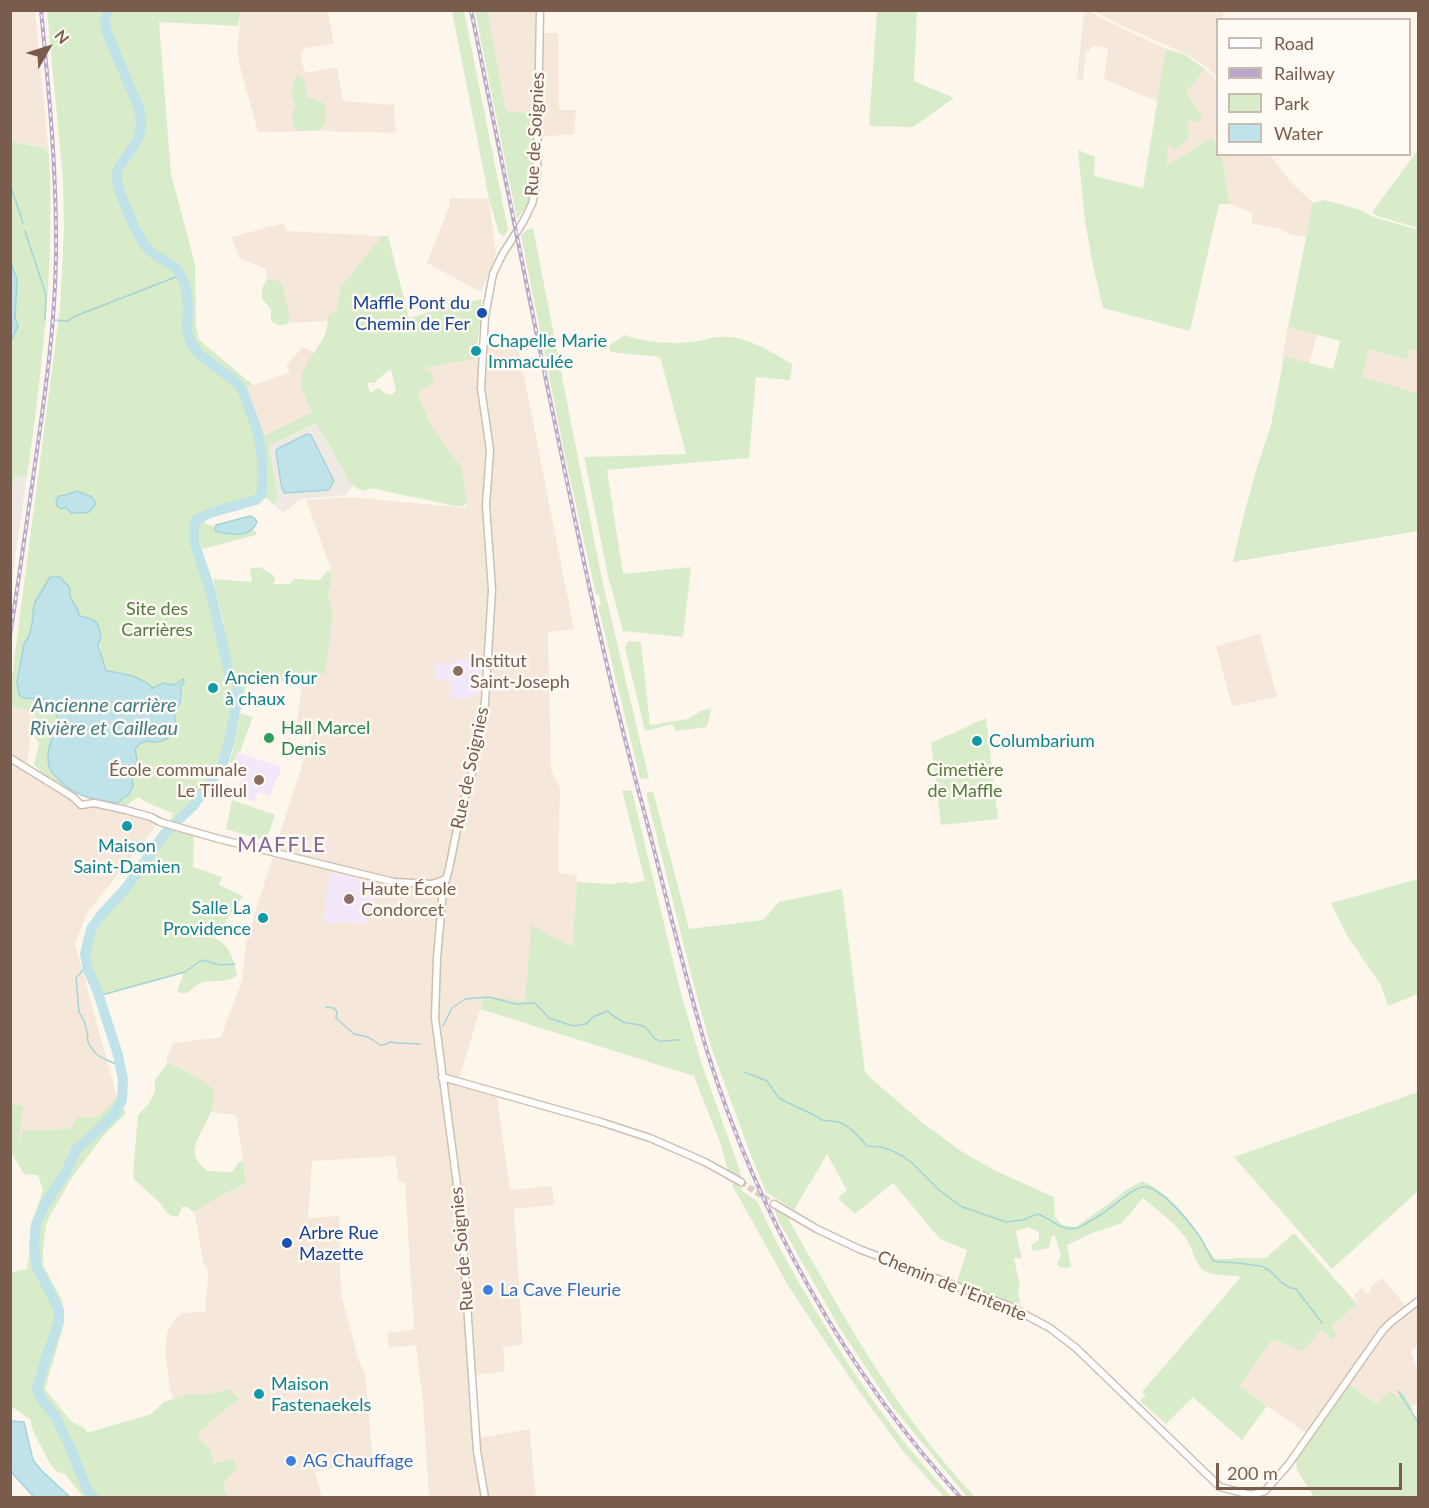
<!DOCTYPE html>
<meta charset="utf-8">
<style>
body{margin:0}
#map{position:relative;width:1429px;height:1508px;overflow:hidden;background:#fdf6ec;font-family:Lato,sans-serif}
canvas{display:block}
.frame{position:absolute;inset:0;border:12px solid #7a5c4d;pointer-events:none}
.legend{position:absolute;left:1216px;top:18px;width:195px;height:138px;box-sizing:border-box;background:#fffaf3;border:2px solid #cabbb1;margin:0;padding:8px 10px;list-style:none;font-size:18px;color:#7a5c4d}
.legend li{display:flex;align-items:center;gap:12px;height:30px}
.legend b{width:30px;border:2px solid #cabbb1}
.north{position:absolute;left:18px;top:18px;width:60px;height:60px;-webkit-text-stroke:4px #fffaf3;paint-order:stroke;rotate:51deg;font-size:16px;font-weight:700;line-height:24px;text-align:center;color:#7a5c4d}
.north::after{content:'';display:block;margin:auto;width:21px;height:27px;background:#7a5c4d;clip-path:polygon(50% 0,100% 100%,50% 72%,0 100%)}
.scale{position:absolute;left:1216px;top:1463px;width:186px;height:27px;box-sizing:border-box;border:3px solid #7a5c4d;border-top:0;padding-left:8px;font-size:18px;line-height:21px;white-space:nowrap;color:#7a5c4d;-webkit-text-stroke:4px #fffaf3;paint-order:stroke}
</style>
<div id="map">
<canvas width="1429" height="1508"></canvas>
<div class="frame"></div>
<ul class="legend">
<li><b style="height:8px;background:#fff"></b>Road</li>
<li><b style="height:8px;background:#b9a8c9"></b>Railway</li>
<li><b style="height:16px;background:#d8ecc9"></b>Park</li>
<li><b style="height:16px;background:#bfe3e8"></b>Water</li>
</ul>
<div class="north">N</div>
<div class="scale">200 m</div>
</div>
<script>
const c = document.querySelector('canvas').getContext('2d');
c.lineJoin = 'round';
function paint(path, color) {
  c.fillStyle = color;
  c.fill(path, 'evenodd');
}
function stroke(path, color, width, dash) {
  c.strokeStyle = color;
  c.lineWidth = width;
  c.lineCap = dash ? 'butt' : 'round';
  c.setLineDash(dash || []);
  c.stroke(path);
}
function label(font, color, halo, rows, align = 'center') {
  c.font = font + ' Lato,sans-serif';
  c.lineWidth = 5;
  c.setLineDash([]);
  c.textBaseline = 'middle';
  c.strokeStyle = halo;
  c.fillStyle = color;
  for (const [text, x, y, turn = 0] of rows) {
    c.save();
    c.translate(x, y);
    c.rotate((+turn || 0) * Math.PI / 180);
    c.textAlign = isNaN(turn) ? turn : align;
    if (halo) c.strokeText(text, 0, 0);
    c.fillText(text, 0, 0);
    c.restore();
  }
}
paint(new Path2D(`
 M11 11H35L49 155 43 146 14 142 11 138Z
 M241 11H328L334 44 304 48 301 53V58L304 69 307 73 337 67 343 101 394 105 396 133 320 131 258 132 240 67 237 49Z
 M488 11H540L539 33H558L559 108 560 110H576L574 134 538 137V113L511 112 508 111 505 107Z
 M1086 11H1089L1107 21 1166 49 1158 102 1104 79 1108 48 1092 46 1089 51H1086L1083 81 1077 78 1084 14Z
 M1095 11H1224L1222 19 1218 20 1217 78 1206 67 1186 54 1108 19Z
 M1205 69 1217 81V148L1213 137 1166 166 1168 144 1189 136 1188 121 1200 114 1186 93Z
 M1220 155H1270L1289 180 1313 203 1307 236 1303 235 1302 237 1291 235 1283 230 1252 223V212L1230 204 1223 162Z
 M450 198 489 199 496 255 481 292 427 263 450 204Z
 M284 223 286 231 382 236 340 288 336 311 328 317V321L289 323 290 319 277 280 267 279 266 269 239 258 232 237Z
 M1288 327 1317 335 1309 364 1282 357Z
 M518 346 574 629 548 632 551 770 560 788 558 873 577 876 572 948 531 926 525 1001 484 996 457 1086 497 1097 510 1190 552 1186 554 1205 514 1209 523 1344 503 1348 505 1371 475 1375 478 1438 530 1429 534 1481 536 1497H429L423 1403 416 1345 389 1348 387 1333 414 1329 405 1185 404 1181 399 1182 395 1156 312 1161 308 1218 339 1216 341 1293 358 1359 365 1375 373 1460 315 1472 322 1497H229L223 1488 227 1478 238 1467 232 1458 214 1462 211 1450 201 1440 197 1435 218 1415 240 1398 230 1389 204 1395 191 1393 173 1399 170 1389 165 1352 167 1332 174 1320 182 1313 205 1312 208 1276 207 1266 204 1265 194 1212 218 1197 246 1183 245 1173 236 1115 211 1112 214 1101 202 1080 166 1060 173 1043 221 1037 242 980 246 941 313 730 297 724 303 671 324 674 333 613 327 590 330 589V583L333 575 306 500 350 497 466 508 467 499 462 468 432 427 419 399V390L428 387 423 368 483 358 486 348Z
 M303 347 315 353 304 370 302 391 312 412 259 438 242 389 290 372 286 365Z
 M1369 349 1407 360 1410 349 1418 352V393L1361 377Z
 M1260 634 1277 697 1232 706 1216 646Z
 M10 706 35 714 26 766 82 800 163 817 87 913 75 944 117 1097 98 1117 72 1129 23 1130 18 1147 23 1106 10 1104Z
 M1382 1278 1407 1307 1418 1299V1346L1411 1350 1418 1374V1403L1412 1406 1403 1392 1398 1398 1377 1404 1343 1381 1307 1434 1240 1386 1273 1339 1303 1352 1321 1330 1332 1340 1337 1335 1332 1327 1357 1303 1354 1295 1362 1288 1367 1294 1371 1290 1369 1288Z`), '#f5e8da');
paint(new Path2D(`
 M318 423 347 478 354 486 346 495 301 499 283 513 274 505 278 497 269 446Z
 M15 475 27 477 11 585 10 493Z`), '#efe9e4');
paint(new Path2D(`
 M455 659 482 660 480 693H474V698H449V680H435V663H454Z
 M237 752 282 767 270 796 258 792 254 802 235 794 246 768 233 763Z
 M330 872 376 883 372 906 367 924 324 922 327 884Z`), '#f3e8fa');
paint(new Path2D(`
 M47 11H241L238 26 159 22 171 174 195 264 196 327 199 340 253 385 242 389 259 438 312 412C308 403 300 391 301 380 303 358 333 339 327 315L336 311 340 288 382 236H388L409 318 462 302 465 303 482 299 477 349H475L474 352 476 353 475 359 424 368C430 373 433 371 434 381L428 387 419 390V399L432 427 462 468 467 499 466 504 463 506H455L370 488 365 491 358 489 349 481 317 423 269 446 278 497 274 505 262 494 256 500 210 513 197 520 194 527V541L211 593 218 622 224 624 213 579 252 582 250 569 260 567 273 575 276 579 273 584H290L294 579 320 580 326 572 331 571C333 577 330 583 330 590H327L333 613 325 674 304 671 302 684 246 675 245 706 234 715 229 743 222 766 193 806 177 820H171L173 813 150 804 138 797 127 805 118 803 122 799 129 794 133 786 132 776 137 760 135 749C143 739 149 741 161 742L174 713 180 706 182 699 181 686 183 680 174 685 164 683 152 688C142 675 122 673 106 671 100 657 100 642 99 628L80 616 78 613V610L70 597 34 604 32 624 29 636 24 644 17 682 24 698 46 700 54 710 59 720 53 732 54 776 66 787C55 781 42 775 34 764L39 744 34 735 35 714 11 706V684L60 308 64 230 63 179ZM390 369 392 373 396 391 391 395 385 393 378 388 370 393 367 383H374Z
 M452 11H464L508 230 504 236 499 233 489 199Z
 M475 11H488L505 107 508 111 511 112 538 113 532 204 525 207 517 219Z
 M877 11H917L914 81 954 98 913 127 869 126Z
 M1166 49 1185 55 1205 69 1186 93 1200 114 1202 119 1196 122 1188 121 1189 136 1186 141 1176 149 1171 148 1168 145 1166 166 1213 137 1217 148 1218 154 1220 155 1223 162 1230 204H1219L1190 331 1103 308 1093 266 1085 221 1078 150 1095 157 1094 176 1143 188Z
 M296 75 302 76 305 83 307 98H313L323 103C328 113 328 122 320 130L297 131C290 123 291 114 297 106 288 95 292 88 296 75Z
 M11 138 14 142 43 147 49 155C55 264 42 370 27 477L15 475 11 493Z
 M1418 150V228L1377 216 1372 212Z
 M1324 200 1358 209 1374 217 1418 230V352L1410 349 1407 360 1369 349 1362 377 1418 393V531L1233 562 1243 518 1257 467 1271 425 1284 357 1333 369 1340 341 1288 327 1313 203Z
 M533 228 601 575 649 779 640 778 598 606 601 605 599 595H596L565 456 521 235 527 230Z
 M267 279 277 280 283 285 290 319 289 323C283 326 277 326 271 321V309L262 299V288Z
 M625 335C649 344 679 345 704 340 709 339 713 337 718 337 744 334 770 351 792 364L790 380 756 377 749 458 607 470 623 574 691 567 683 637 623 631 608 576 584 457 686 454 660 357 610 352 609 348 611 344Z
 M201 520 208 525 215 526V528L245 534 252 530 256 531V535L203 549 198 537 196 526Z
 M628 641 641 642 650 725 688 719 701 711 711 708 707 727 676 731 672 724 645 731 625 648Z
 M240 713 253 717 240 752H237L233 763 229 762 233 750Z
 M986 718 998 819 941 825 931 743Z
 M622 790 632 791 681 994 702 1065 738 1165 742 1180 728 1172 721 1145 694 1076 480 1009 484 996 525 1001 531 925 572 947 577 882 610 884 626 882 629 884 645 881Z
 M653 791 689 929 763 920 779 902 842 889 865 1072 874 1081 923 1123 961 1151 994 1170 1054 1197 1055 1217 1062 1225 1076 1227 1108 1204 1125 1191 1142 1181C1179 1198 1193 1227 1215 1259H1231L1235 1258H1266L1294 1233 1357 1304 1332 1326 1337 1335 1332 1340 1321 1330 1303 1352 1273 1339 1240 1386 1267 1406 1242 1440 1193 1397 1166 1424 1140 1401 1146 1395 1142 1392 1241 1277C1231 1275 1211 1276 1203 1270 1195 1264 1192 1246 1185 1237 1173 1221 1157 1210 1143 1198L1122 1223 1092 1233 1067 1245 1071 1267 1062 1268 1057 1265 1061 1255 1055 1236H1052L1049 1248 1033 1251 1031 1245 1039 1240V1232L1029 1227 1016 1231 1022 1259 1014 1258 1020 1287 1018 1288 1020 1306 957 1282 967 1250 940 1239 893 1183 855 1214 838 1198 847 1190 827 1154 794 1210 766 1192 749 1150 710 1044 693 982 646 793Z
 M232 800 275 815 266 841 226 829Z
 M171 829 194 836 193 867 222 877 219 885 243 896 214 939C228 941 235 962 237 975 226 985 208 978 199 984 189 989 191 996 177 992L184 972 98 996 88 970 85 954 91 929 102 914 126 888Z
 M1418 879V994L1388 1006 1381 985 1348 937 1331 903Z
 M168 1062 202 1080 214 1090C214 1099 214 1106 210 1114 206 1125 192 1144 195 1155 197 1162 202 1166 207 1171L232 1172 239 1162 243 1161 246 1183 218 1197 194 1212 187 1207H182L178 1217 172 1216 167 1213 160 1203 136 1181 134 1179 133 1173 138 1115 148 1105 155 1092V1080Z
 M1418 1092V1191L1332 1269 1234 1157Z
 M117 1097 126 1113 105 1134 73 1176 51 1214 46 1224 43 1251V1265L62 1300 64 1324 45 1389 71 1421 84 1428 87 1433 151 1414 164 1402 191 1393 204 1395 230 1389 240 1399 218 1415 197 1435 201 1440 211 1450 214 1463 232 1458 238 1468 227 1478 223 1487 229 1497H83L65 1474 56 1471 49 1462 32 1429 31 1420 12 1407 11 1408V1272H14L27 1269 30 1250V1229L43 1190 38 1175 24 1174 11 1153V1104L23 1106 19 1143 23 1130 71 1129 78 1117H98Z
 M734 1183 742 1187 741 1190 757 1201 777 1243 799 1283 847 1362 876 1405 908 1447 951 1497H944L903 1451 859 1391 820 1334 789 1287 732 1185Z
 M775 1210 790 1218 789 1220C844 1318 898 1415 975 1497H967L891 1405 839 1327 779 1222Z
 M1348 1384 1377 1404 1389 1391 1398 1397 1403 1392 1413 1409 1411 1411 1418 1421V1497H1314L1297 1470 1296 1459Z`), '#d8ecc9');
const water = new Path2D(`
 M11 263 17 280 15 318 18 326 11 341V350Z
 M307 434 311 435 334 481 329 490 285 493 282 489 276 452 277 449Z
 M77 491 92 497 96 504 89 512 80 513H71L66 507 61 509 57 506 56 500 59 496 65 495Z
 M250 516 254 518 257 522C250 539 232 534 218 532L215 530 216 525Z
 M50 577H60L70 588V597L78 610V613L80 616 91 619 96 622 99 628 101 638 98 645 106 671C122 673 142 676 152 688L164 683 174 685 183 679 184 682 181 686C181 699 182 703 174 713 177 724 174 738 161 741 150 745 146 735 135 749L137 760 132 776 133 786 129 794 122 799 118 803C109 802 100 801 91 798 81 796 69 790 62 783 58 779 53 775 50 769 44 756 53 732 59 720L54 710 46 700 24 698 19 695 17 682 24 644 29 636 32 624 34 604Z
 M12 1421 24 1422 33 1460 42 1471 70 1497H34L13 1474 10 1469V1422Z`);
paint(water, '#bfe3e8');
stroke(water, '#a5d3da', 1.5);
stroke(new Path2D(`
 M10 184 23 223
 M25 231 46 295 45 320
 M53 320 67 321 78 315 181 275
 M87 965 76 978 79 1012 85 1023 86 1029 88 1035 87 1039C94 1058 104 1058 120 1066
 M98 996 185 972 202 960 220 965 235 964
 M326 1007 334 1008 337 1012 336 1018 354 1034 368 1037 380 1045H384L391 1042 398 1043 420 1044
 M443 1026 452 1008 465 999 489 997 516 1004 535 1003 549 1018 573 1026 586 1024 593 1017 607 1011C612 1014 617 1019 623 1022 631 1025 639 1022 646 1028 651 1033 652 1039 660 1041 666 1042 673 1039 679 1040
 M744 1072 767 1081 778 1097 786 1102 812 1114 822 1120 839 1122 848 1127 856 1134 867 1146 882 1147 895 1152 902 1156 911 1162 938 1189 960 1206 1006 1222 1023 1220 1037 1214C1049 1217 1057 1228 1070 1229 1081 1229 1086 1223 1095 1218 1110 1211 1127 1191 1142 1187 1158 1183 1191 1224 1200 1237 1205 1245 1208 1253 1213 1261 1226 1263 1239 1262 1251 1265 1256 1266 1261 1265 1265 1268 1277 1274 1281 1288 1296 1289L1322 1323
 M1398 1391C1406 1401 1411 1412 1418 1422`), '#a5d3da', 1.5);
stroke(new Path2D(`
 M95 1498 87 1490 71 1449 55 1416 42 1400 37 1389 44 1364 59 1321V1310L37 1267 34 1248 36 1224 44 1206 66 1172 76 1150 115 1114 122 1100 123 1080 118 1055 97 990 88 970 85 954 91 929 102 914 126 888 165 833 193 806 222 766 229 743 237 701 238 683 229 673 211 593 194 541V527L196 520 210 513 256 500 262 494C263 476 263 457 259 439 258 429 253 419 249 409 247 403 245 394 241 388 228 371 201 363 191 342 185 333 188 322 188 311 188 299 187 286 181 276 174 263 161 260 150 251 139 242 122 200 118 186 112 165 128 159 136 142 142 132 141 122 140 111L106 30 105 21 107 10`), '#bfe3e8', 10);
stroke(new Path2D(`
 M741 1182 774 1204`), '#dcd0c4', 6, [6, 3]);
const tertiary = new Path2D(`
 M10 758 73 797 81 805 94 803 126 810 151 817 160 822 219 839 394 882 432 884 446 879
 M442 1077 601 1122 650 1138 705 1162 741 1182
 M774 1204 817 1229 859 1249 1009 1306 1050 1328 1076 1348 1220 1487 1251 1495 1265 1491 1288 1465 1383 1330 1390 1323 1418 1301
 M485 1498 477 1451 461 1215 435 1018 437 958 443 890 449 869 461 809 470 782 484 717 492 590 486 505 490 450 481 388 485 316 493 274 502 255 523 222 532 204 535 191 537 174 540 10`);
stroke(tertiary, '#d1beb0', 9);
stroke(tertiary, '#fff', 6);
const rail = new Path2D(`
 M471 10C497 135 522 260 547 385 575 520 602 656 638 789 662 876 681 964 707 1051 758 1215 845 1371 961 1498
 M10 636C19 578 27 521 35 464 45 395 55 326 56 256 57 174 49 92 41 10`);
stroke(rail, '#b9a8c9', 4);
stroke(rail, '#fffaf3', 1.5, [4.5]);
for (const [x, y, r, color] of [
 [482,313,6,"#1a4fb4"],
 [476,351,6,"#0f9aa8"],
 [458,671,6,"#8d6e63"],
 [213,688,6,"#0f9aa8"],
 [269,738,6,"#2e9e5b"],
 [977,741,6,"#0f9aa8"],
 [259,780,6,"#8d6e63"],
 [127,826,6,"#0f9aa8"],
 [349,899,6,"#8d6e63"],
 [263,918,6,"#0f9aa8"],
 [287,1243,6,"#1a4fb4"],
 [488,1290,6,"#3f7fe0"],
 [259,1394,6,"#0f9aa8"],
 [291,1461,6,"#3f7fe0"]
]) {
  const dot = new Path2D();
  dot.arc(x, y, r, 0, 2 * Math.PI);
  c.fillStyle = color;
  c.fill(dot);
  stroke(dot, '#fffaf3', 2);
}
label('18px', '#7a5c4d', '#fffaf3', [
 ["Rue de Soignies",535,134,-87],
 ["Rue de Soignies",470,768,-78],
 ["Rue de Soignies",462,1249,-95],
 ["Chemin de l'Entente",952,1286,22]
]);
label('18px', '#164399', '#fffaf3', [
 ["Maffle Pont du",470,303],
 ["Chemin de Fer",470,324],
 ["Arbre Rue",299,1233,"left"],
 ["Mazette",299,1254,"left"]
], 'right');
label('18px', '#0d838f', '#fffaf3', [
 ["Chapelle Marie",488,341],
 ["Immaculée",488,362],
 ["Ancien four",225,678],
 ["à chaux",225,699],
 ["Columbarium",989,741],
 ["Maison",127,846,"center"],
 ["Saint-Damien",127,867,"center"],
 ["Salle La",251,908,"right"],
 ["Providence",251,929,"right"],
 ["Maison",271,1384],
 ["Fastenaekels",271,1405]
], 'left');
label('18px', '#537a41', '#fffaf3', [
 ["Site des",157,609],
 ["Carrières",157,630],
 ["Cimetière",965,770],
 ["de Maffle",965,791]
]);
label('18px', '#785e54', '#fffaf3', [
 ["Institut",470,661],
 ["Saint-Joseph",470,682],
 ["École communale",247,770,"right"],
 ["Le Tilleul",247,791,"right"],
 ["Haute École",361,889],
 ["Condorcet",361,910]
], 'left');
label('18px', '#27864d', '#fffaf3', [
 ["Hall Marcel",281,728],
 ["Denis",281,749]
], 'left');
label('18px', '#366cbe', '#fffaf3', [
 ["La Cave Fleurie",500,1290],
 ["AG Chauffage",303,1461]
], 'left');
label('italic 20px', '#437c86', '#fffaf3', [
 ["Ancienne carrière",104,706],
 ["Rivière et Cailleau",104,729]
]);
c.letterSpacing = '1.5px';
label('21px', '#846695', '#fffaf3', [
 ["MAFFLE",282,845]
]);
c.letterSpacing = '0px';
</script>
